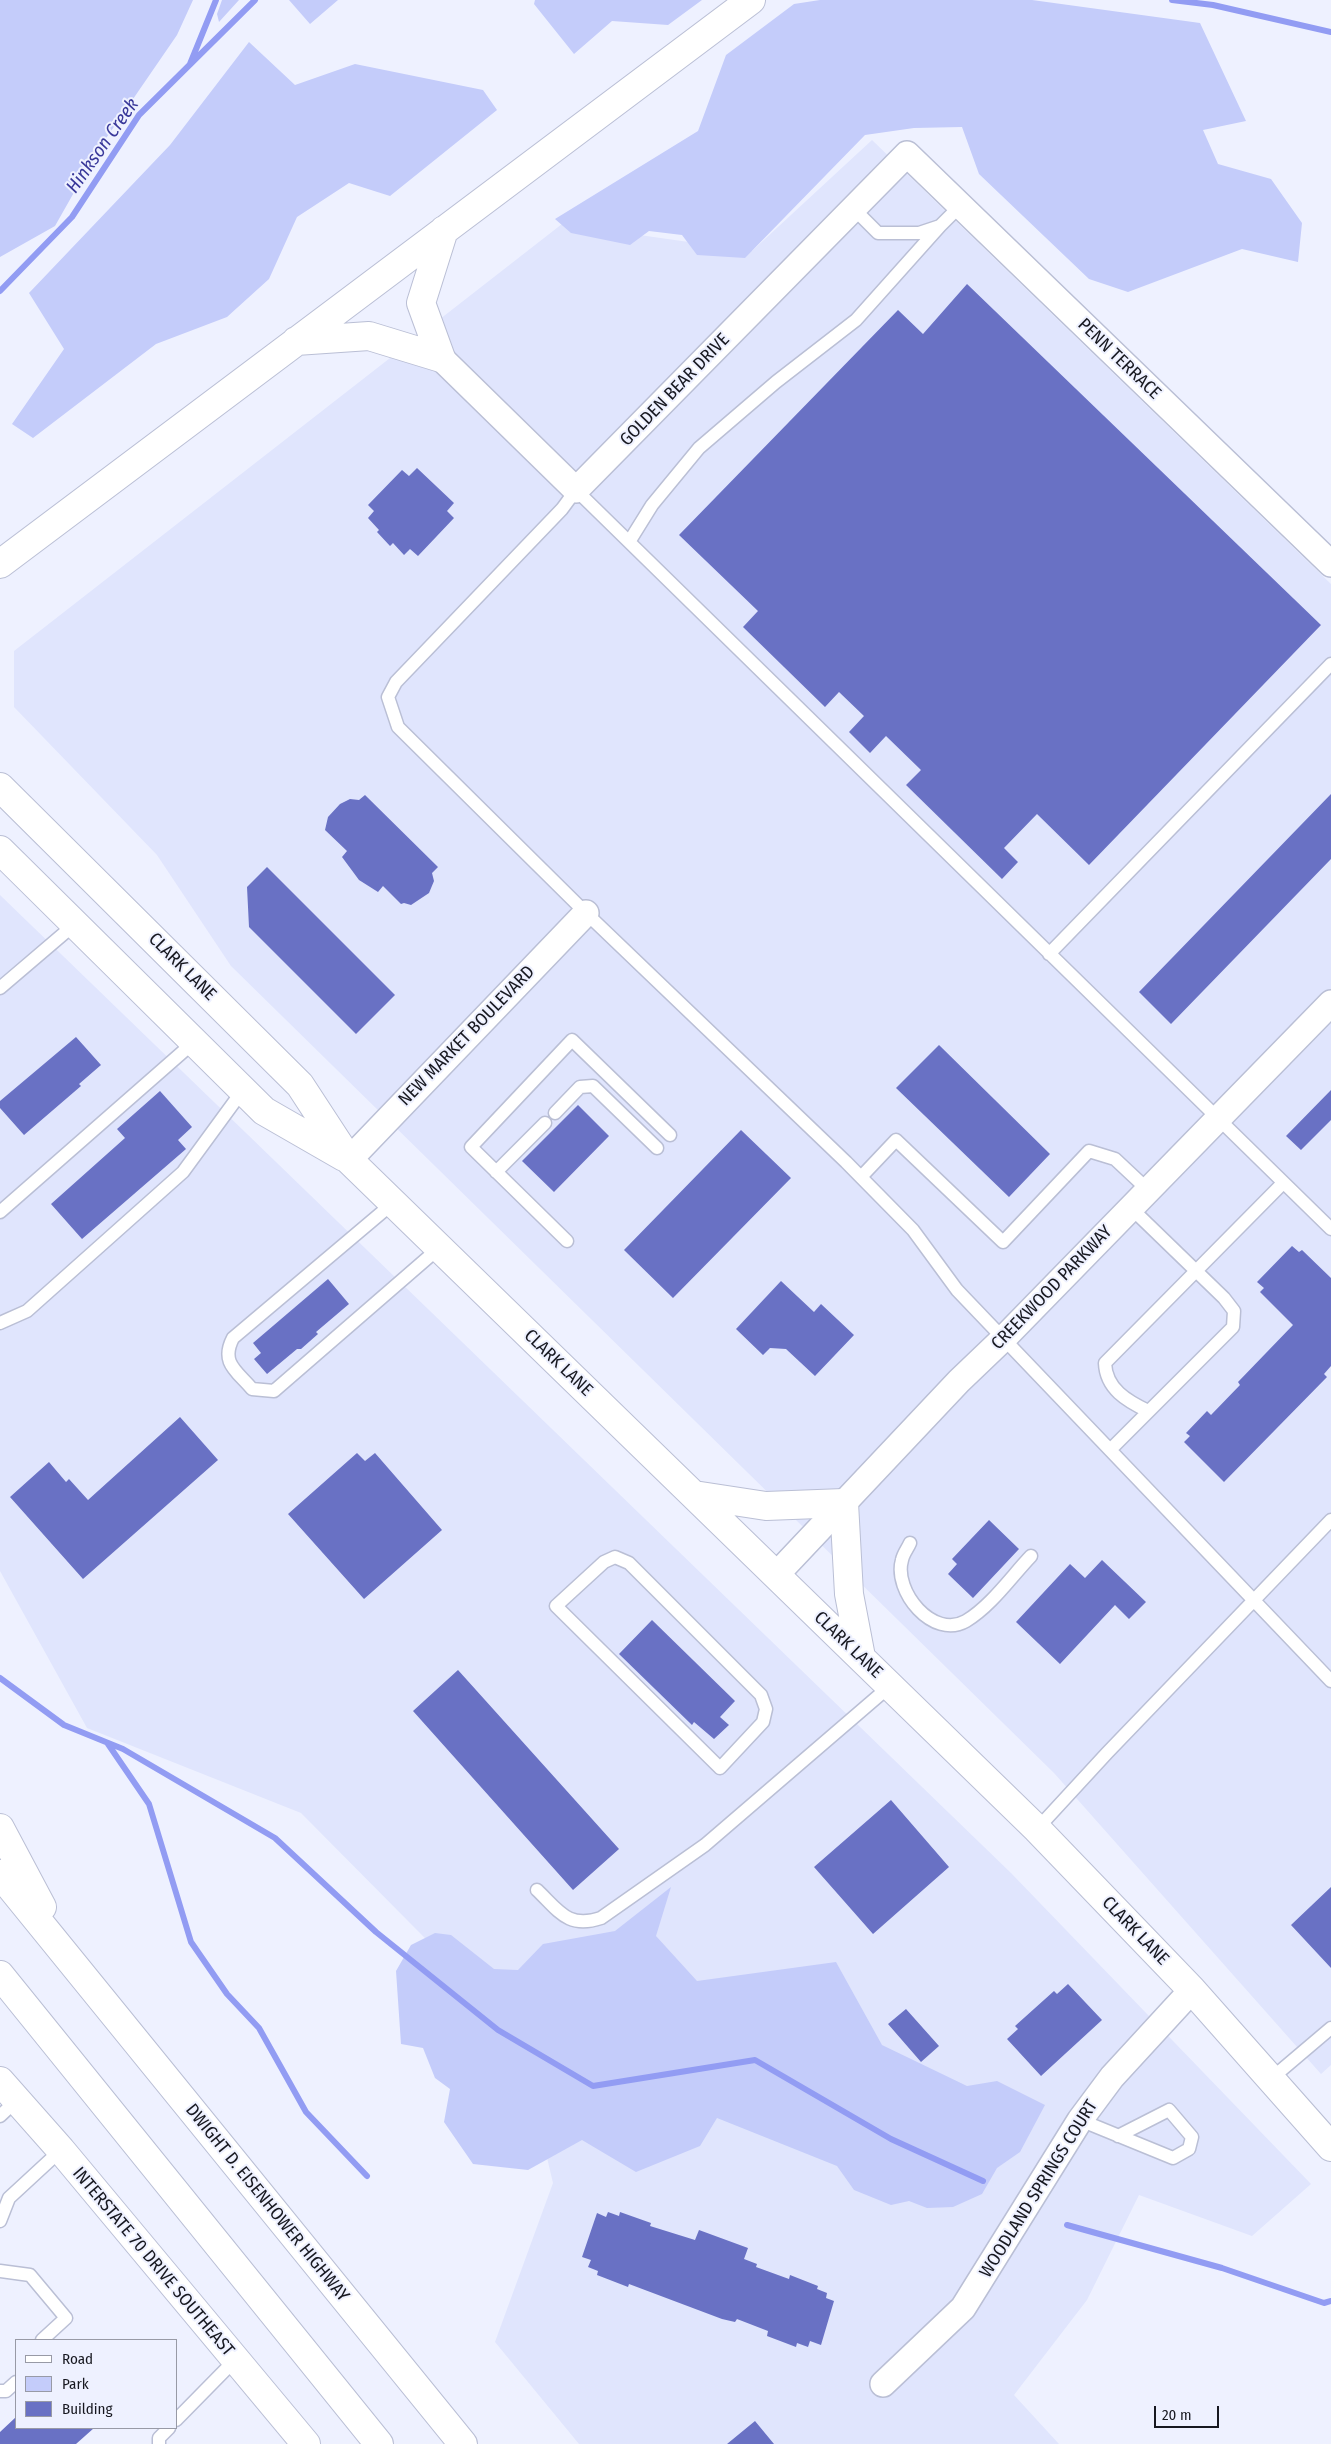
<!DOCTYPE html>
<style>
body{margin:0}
#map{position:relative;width:1331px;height:2444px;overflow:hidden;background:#eef1ff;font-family:"Fira Sans Condensed",sans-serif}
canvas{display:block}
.legend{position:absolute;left:15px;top:2339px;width:162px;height:90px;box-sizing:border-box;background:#eef1ff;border:1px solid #989aa6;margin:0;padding:6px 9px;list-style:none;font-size:15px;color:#171820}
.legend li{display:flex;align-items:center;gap:10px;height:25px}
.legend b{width:25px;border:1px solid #989aa6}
.scale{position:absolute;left:1154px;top:2406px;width:65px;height:22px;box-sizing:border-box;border:2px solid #171820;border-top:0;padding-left:6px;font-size:15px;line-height:18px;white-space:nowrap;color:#171820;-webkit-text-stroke:4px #eef1ff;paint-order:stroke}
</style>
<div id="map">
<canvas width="1331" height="2444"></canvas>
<ul class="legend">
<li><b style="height:6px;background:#fff"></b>Road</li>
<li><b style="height:14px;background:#c4ccfa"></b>Park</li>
<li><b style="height:14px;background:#6971c4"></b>Building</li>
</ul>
<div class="scale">20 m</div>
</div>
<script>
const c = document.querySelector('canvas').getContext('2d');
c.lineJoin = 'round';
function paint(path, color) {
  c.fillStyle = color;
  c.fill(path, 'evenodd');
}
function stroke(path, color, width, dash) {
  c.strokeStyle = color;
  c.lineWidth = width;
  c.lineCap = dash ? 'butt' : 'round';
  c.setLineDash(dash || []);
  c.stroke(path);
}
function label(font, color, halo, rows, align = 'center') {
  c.font = font + ' "Fira Sans Condensed",sans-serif';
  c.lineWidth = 4;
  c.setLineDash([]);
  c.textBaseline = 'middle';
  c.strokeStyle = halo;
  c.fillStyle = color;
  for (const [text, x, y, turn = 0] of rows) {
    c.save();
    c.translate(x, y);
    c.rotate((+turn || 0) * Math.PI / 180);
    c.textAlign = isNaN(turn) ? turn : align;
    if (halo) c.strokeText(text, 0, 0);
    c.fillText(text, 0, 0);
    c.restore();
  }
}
paint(new Path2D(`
 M872 140 1331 584V2065L1321 2074 1054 1773 231 966 157 855 14 707V651L562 224 752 251Z
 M0 895 1011 1873 1311 2184 1252 2236 1139 2195 1087 2300 1014 2395 1059 2444H579L495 2342 553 2183 517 2031 301 1813 87 1728 0 1571Z`), '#e0e5fd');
paint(new Path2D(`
 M0 0H193L177 35 98 150 55 226 0 257Z
 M222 0H239L219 22 217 14Z
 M289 0H338L310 24Z
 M535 0H702L668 25 612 21 574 54 534 4Z
 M820 0H1032L1200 23 1246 121 1203 130 1218 164 1271 179 1302 223 1298 262 1242 249 1128 292 1089 279 979 174 962 127 914 128 865 135 745 258 697 255 682 235 649 231 630 245 571 233 555 219 698 131 726 55 794 4Z
 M249 42 295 85 355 64 483 90 497 110 390 196 349 183 297 217 269 279 227 317 156 344 33 438 12 424 64 349 29 293 170 145Z
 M671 1887 656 1936 697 1981 836 1962 882 2045 967 2086 997 2081 1045 2105 1020 2152 997 2168 982 2194 953 2207 927 2208 909 2201 891 2205 854 2190 837 2166 717 2118 700 2146 636 2172 582 2140 528 2170 473 2164 444 2122 450 2089 435 2078 423 2048 401 2044 396 1971 411 1945 435 1933 451 1935 494 1969 518 1970 543 1944 615 1931Z`), '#c4ccfa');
stroke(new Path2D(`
 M1172 0 1213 5 1331 32
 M190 64 216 0
 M0 291 72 217 139 115 255 0
 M0 1678 64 1725 123 1749 275 1838 376 1932 498 2030 593 2086 755 2060 891 2139 983 2181
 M108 1744 149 1804 191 1942 227 1994 259 2028 306 2112 367 2176
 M1067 2225 1222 2268 1324 2303 1331 2301`), '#929cf3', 6);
paint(new Path2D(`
 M967 284 1321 625 1089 865 1037 814 1004 848 1018 862 1002 879 906 785 921 770 886 736 870 753 849 732 864 716 839 692 825 707 743 627 758 611 679 535 898 310 923 334Z
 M417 468 454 503 447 511 454 518 418 556 410 549 404 555 393 543 390 546 377 532 379 530 368 518 374 511 368 505 402 470 409 476Z
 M1331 794V859L1171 1024 1139 992Z
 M365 795 438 867 432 873 434 881 429 893 411 905 404 903 401 904 383 886 378 892 359 880 342 857 347 851 325 830 328 817 340 804 350 799 359 800Z
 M267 867 395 995 356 1034 249 927 247 887Z
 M76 1037 101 1065 79 1084 81 1086 24 1135 0 1108V1101Z
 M939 1045 1050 1154 1009 1197 896 1088Z
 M1331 1090V1120L1301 1150 1286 1136Z
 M160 1091 192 1127 178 1140 186 1149 82 1239 51 1204 125 1138 117 1129Z
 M578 1105 609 1136 554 1192 522 1161Z
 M741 1130 791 1178 673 1298 624 1250Z
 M1292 1246 1299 1252 1302 1250 1331 1278V1366L1324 1374 1327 1377 1224 1482 1184 1442 1190 1436 1186 1433 1207 1411 1211 1415 1240 1385 1238 1382 1293 1325 1260 1292 1264 1288 1257 1282Z
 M328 1279 349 1304 316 1332 318 1334 301 1349H297L267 1374 254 1359 261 1353 253 1343Z
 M781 1281 814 1312 821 1304 854 1335 815 1376 786 1349 770 1348 763 1355 736 1329Z
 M180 1417 218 1460 83 1579 10 1497 49 1462 66 1482 69 1479 88 1500Z
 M357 1453 365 1461 375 1453 442 1530 364 1599 288 1514Z
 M989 1520 1019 1549 973 1598 948 1574 957 1564 952 1559Z
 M1102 1560 1146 1602 1129 1619 1115 1605 1060 1664 1016 1622 1070 1564 1085 1578Z
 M652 1620 735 1701 720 1717 729 1725 714 1739 694 1722 692 1725 619 1654Z
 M458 1670 619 1849 573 1890 413 1711Z
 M891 1800 949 1867 873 1934 814 1867Z
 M1331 1887V1968L1291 1925Z
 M1068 1984 1102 2020 1041 2076 1007 2039 1018 2029 1015 2026 1054 1991 1057 1994Z
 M906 2009 939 2046 921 2062 888 2024Z
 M608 2212 619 2216 620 2212 651 2223 650 2226 695 2240 699 2230 748 2248 744 2259 757 2264 756 2267 789 2279 790 2275 818 2286 817 2289 827 2293 826 2298 834 2301 821 2345 810 2341 808 2347 797 2343 796 2347 767 2336 768 2331 737 2319 735 2322 722 2319 629 2284 628 2287 597 2275 598 2271 588 2267 591 2260 582 2257 597 2213 606 2217Z
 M16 2417V2428H94L76 2444H0V2432Z
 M755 2421 774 2444H727Z`), '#6971c4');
const service = new Path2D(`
 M853 208 878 233H919L940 226 960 206
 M629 542 652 505 699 448 776 382 856 320 940 226
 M1049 954 1331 664
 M0 988 75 924
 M555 1113 580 1087 593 1086 657 1148
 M496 1172 545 1123
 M861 1177 896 1140 1003 1242 1089 1151 1115 1159 1147 1189
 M393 1203 233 1338C220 1363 237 1371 252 1389L274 1391 439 1248
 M0 1212 194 1042
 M1331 1229 576 490 562 509 396 682 388 697 398 727 586 913 846 1162 913 1230 957 1290 1331 1681
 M567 1241 471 1147 572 1040 670 1135
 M0 1323 27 1311 183 1172 243 1090
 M1148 1411C1127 1401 1106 1389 1105 1363L1283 1183
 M1111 1449 1233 1327 1234 1311 1224 1298 1131 1208
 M910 1543C908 1548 903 1554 902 1560 893 1591 933 1640 966 1621 991 1606 1011 1577 1031 1556
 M615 1557 629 1563 761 1695 766 1709 763 1722 720 1768 556 1606 604 1562Z
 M1037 1829 1107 1753 1331 1520
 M537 1890C559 1911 568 1929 601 1918L705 1845 890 1686
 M1272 2078 1331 2028
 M0 2116 17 2100
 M1080 2120 1173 2158 1189 2149 1192 2137 1169 2110 1118 2136
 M0 2221 9 2198 61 2150
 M0 2271 30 2275 66 2318 42 2340
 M0 2391H6L16 2382
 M176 2420 235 2360
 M159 2444V2438L169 2428`);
const minor = new Path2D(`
 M441 358 576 490 907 154 1331 564
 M349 1160 586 913
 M776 1575 959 1381 1004 1338 1331 1003
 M883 2384 963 2308 1080 2120 1112 2077 1192 1990`);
const tertiary = new Path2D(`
 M0 2081 61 2150 306 2444`);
const secondary = new Path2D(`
 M0 787 300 1085 349 1160 1037 1829 1192 1990 1331 2147
 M0 850 264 1111 344 1157
 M694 1495 766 1506 844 1503 849 1594 861 1657`);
const trunk = new Path2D(`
 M296 341 369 336 441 358
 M441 358 421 303 444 230
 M0 564 751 0`);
const motorway = new Path2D(`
 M0 1828 42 1907
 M0 1874 463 2444
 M0 1975 379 2444`);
stroke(service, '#babfd5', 15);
stroke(minor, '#babfd5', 28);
stroke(tertiary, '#babfd5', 30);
stroke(secondary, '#babfd5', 30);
stroke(trunk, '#babfd5', 30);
stroke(motorway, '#babfd5', 30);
stroke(service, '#fff', 12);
stroke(minor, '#fff', 25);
stroke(tertiary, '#fff', 28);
stroke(secondary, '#fff', 28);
stroke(trunk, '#fff', 28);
stroke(motorway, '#fff', 28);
label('18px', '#171820', '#eef1ff', [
 ["PENN TERRACE",1119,359,44],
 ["GOLDEN BEAR DRIVE",675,390,-46],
 ["CLARK LANE",182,967,45],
 ["NEW MARKET BOULEVARD",467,1036,-46],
 ["CREEKWOOD PARKWAY",1052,1288,-46],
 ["CLARK LANE",558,1363,44],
 ["CLARK LANE",848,1645,44],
 ["CLARK LANE",1135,1931,46],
 ["WOODLAND SPRINGS COURT",1039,2189,-58],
 ["DWIGHT D. EISENHOWER HIGHWAY",267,2203,51],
 ["INTERSTATE 70 DRIVE SOUTHEAST",153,2262,50]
]);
label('italic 19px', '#39389a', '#eef1ff', [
 ["Hinkson Creek",103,146,-55]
]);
</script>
